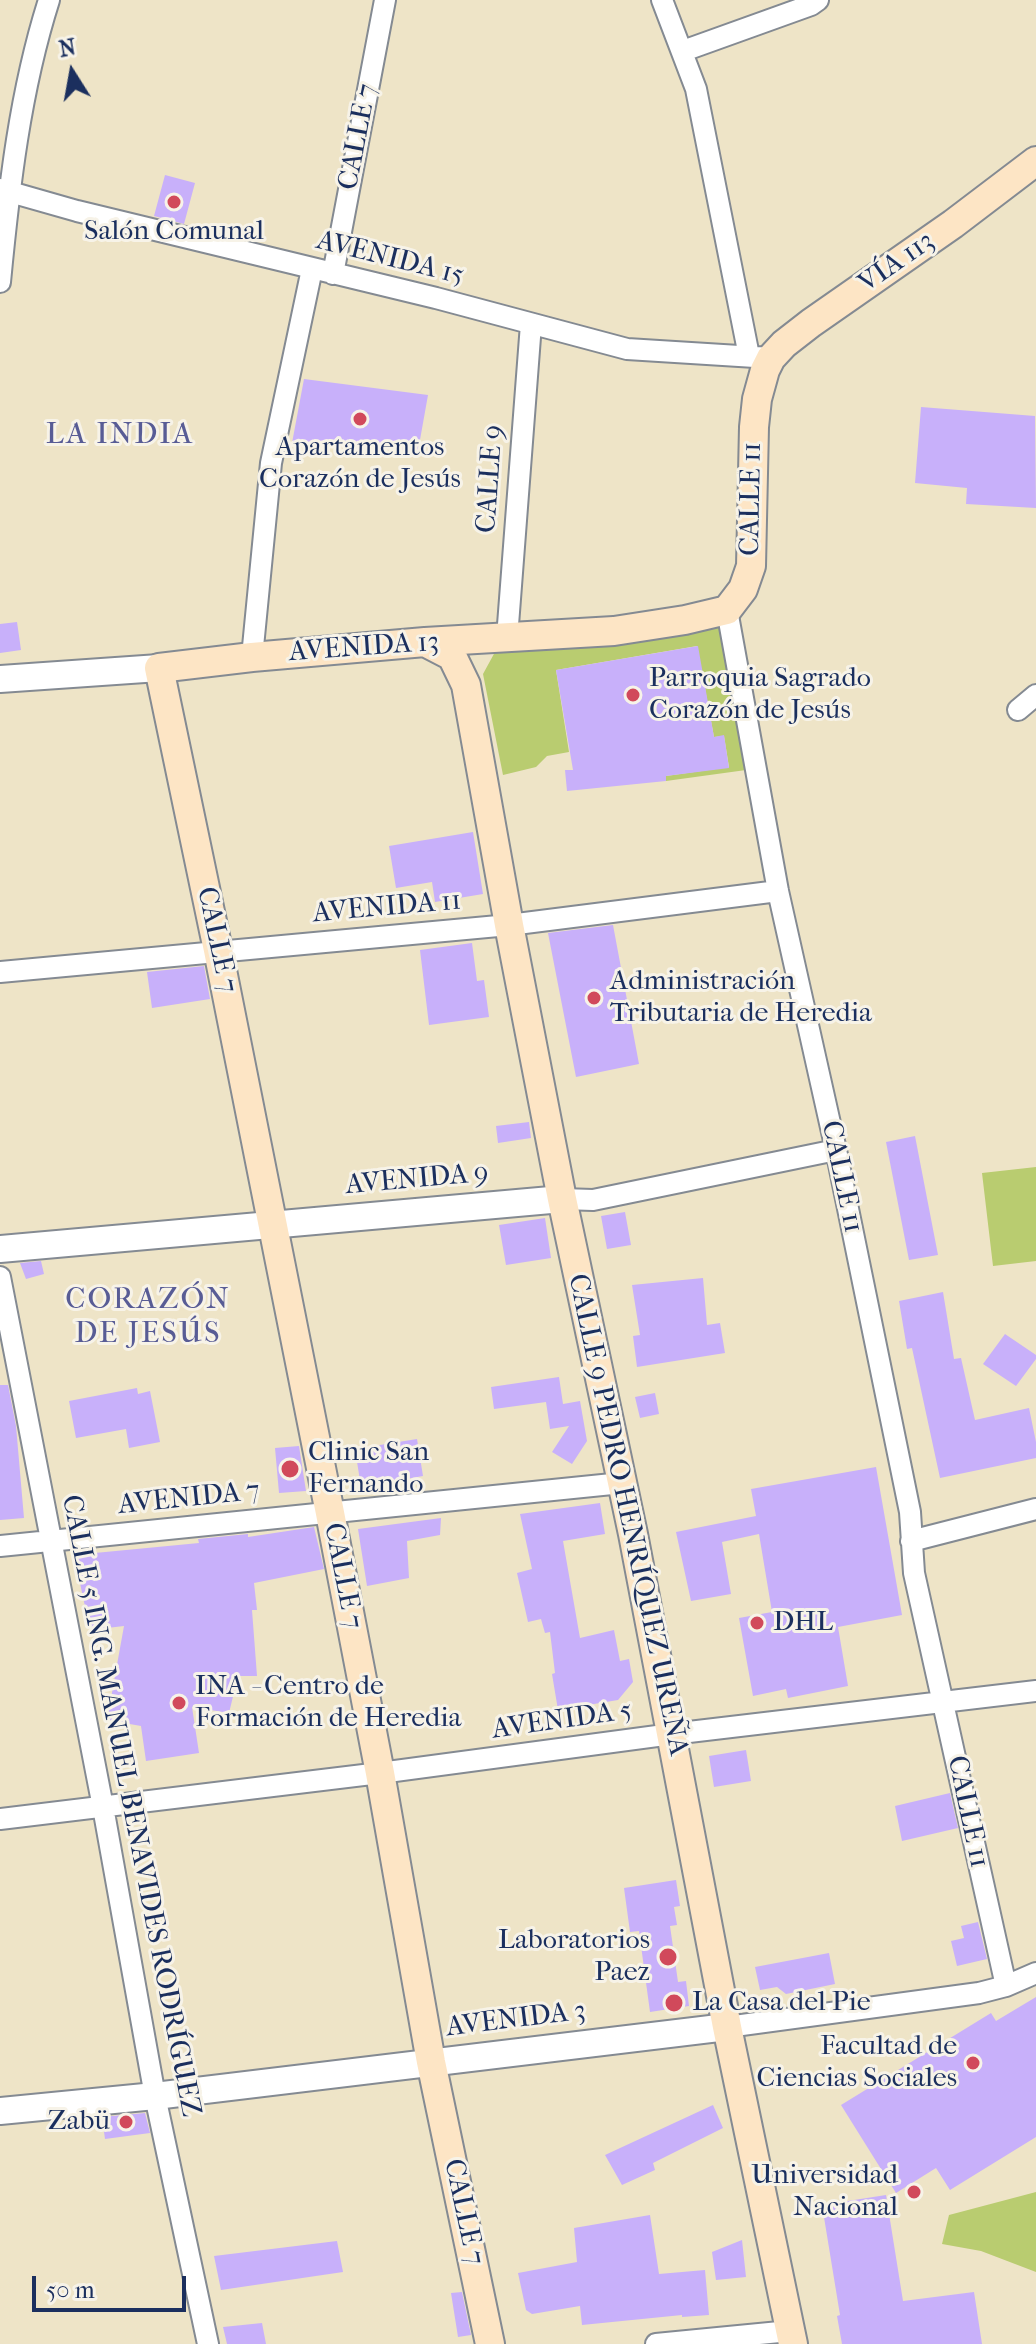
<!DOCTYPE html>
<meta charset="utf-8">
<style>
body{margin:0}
#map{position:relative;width:1036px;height:2344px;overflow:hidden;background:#eee4c7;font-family:"IM FELL French Canon",serif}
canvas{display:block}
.north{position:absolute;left:32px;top:32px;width:80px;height:80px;-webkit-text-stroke:6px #f7f3e8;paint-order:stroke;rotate:349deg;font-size:22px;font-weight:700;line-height:32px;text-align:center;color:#1b2f5e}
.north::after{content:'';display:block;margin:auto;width:28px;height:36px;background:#1b2f5e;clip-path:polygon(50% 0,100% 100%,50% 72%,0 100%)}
.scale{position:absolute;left:32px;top:2276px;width:154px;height:36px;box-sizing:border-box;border:4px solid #1b2f5e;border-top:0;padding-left:10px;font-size:24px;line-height:28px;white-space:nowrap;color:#1b2f5e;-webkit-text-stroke:6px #f7f3e8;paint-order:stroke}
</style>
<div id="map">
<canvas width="1036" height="2344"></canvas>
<div class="north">N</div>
<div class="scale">50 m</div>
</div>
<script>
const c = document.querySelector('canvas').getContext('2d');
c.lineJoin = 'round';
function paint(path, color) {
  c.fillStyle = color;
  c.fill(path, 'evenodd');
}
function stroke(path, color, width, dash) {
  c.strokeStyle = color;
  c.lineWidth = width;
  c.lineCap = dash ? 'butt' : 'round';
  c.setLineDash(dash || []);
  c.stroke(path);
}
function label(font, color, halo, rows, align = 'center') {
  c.font = font + ' "IM FELL French Canon",serif';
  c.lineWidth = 6;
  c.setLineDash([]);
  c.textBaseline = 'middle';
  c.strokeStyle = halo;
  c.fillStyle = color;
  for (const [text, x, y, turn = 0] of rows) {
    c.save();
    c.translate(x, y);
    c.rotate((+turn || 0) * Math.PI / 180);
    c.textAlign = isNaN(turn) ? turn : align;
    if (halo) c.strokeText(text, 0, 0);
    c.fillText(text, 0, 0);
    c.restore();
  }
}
paint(new Path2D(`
 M724 622 746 770 666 781V776L729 767 724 736 714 737 697 646 556 670 569 752 547 756 536 767 503 775 483 674 495 652Z
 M1036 1167V1261L993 1266 982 1173Z
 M1036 2192V2272L981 2251 942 2244 949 2215Z`), '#b9cc70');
paint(new Path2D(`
 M165 175 195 183 184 224 154 216Z
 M304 379 428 395 418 451 292 443Z
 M921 407 1035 416 1036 508 966 504 967 488 915 483Z
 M17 622 21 650 0 653V624Z
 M698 646 714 737 724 735 729 768 666 776V781L567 791 565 770H573L556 670Z
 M473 832 483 894 435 902 432 882 396 888 389 846Z
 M613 925 639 1064 576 1077 548 933Z
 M472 943 477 981 484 980 489 1017 429 1025 420 950Z
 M204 966 210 999 152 1008 147 972Z
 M529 1122 531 1138 498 1143 496 1126Z
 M915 1136 938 1255 909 1260 886 1142Z
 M625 1212 631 1245 607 1249 601 1216Z
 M545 1218 551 1258 506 1265 499 1225Z
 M41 1261 44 1274 26 1279 20 1263Z
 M703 1278 707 1325 720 1323 725 1353 637 1367 633 1336 640 1335 632 1285Z
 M943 1292 954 1359 961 1358 975 1420 1029 1408 1036 1442V1458L940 1478 912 1348 907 1349 899 1301Z
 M1005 1334 1036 1355V1359L1016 1386 983 1364Z
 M559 1377 563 1404 580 1401 587 1441 572 1464 552 1452 569 1426 550 1429 546 1402 494 1409 491 1387Z
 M0 1385H8L16 1426 24 1518 0 1520Z
 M137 1388 138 1394 150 1391 160 1442 129 1448 126 1429 76 1438 69 1401Z
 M655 1393 659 1414 640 1418 635 1397Z
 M417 1439 423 1476 361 1487 355 1449Z
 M299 1446 306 1491 279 1493 275 1448Z
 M876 1467 902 1615 838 1627 848 1686 788 1698 786 1689 753 1696 739 1618 772 1612 759 1534 722 1542 731 1594 691 1601 676 1532 756 1516 751 1489Z
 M600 1503 605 1534 563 1541 580 1638 614 1630 620 1661 629 1659 633 1682 618 1700 558 1710 552 1674 555 1673 550 1632 545 1633 541 1619 528 1622 517 1573 532 1569 520 1514Z
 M441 1518 440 1535 407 1541 409 1578 367 1586 358 1529Z
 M314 1527 324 1569 254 1583 257 1610H252L257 1676H238L229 1713 192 1707 199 1753 146 1761 141 1726 107 1720 124 1626 90 1630 74 1555 199 1543 198 1539 248 1534V1537Z
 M746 1750 751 1781 714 1787 709 1756Z
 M950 1793 958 1828 902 1841 895 1806Z
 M676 1880 680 1906 674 1907 677 1925 670 1926 678 1982 686 1981 689 2006 650 2012 639 1931 630 1932 624 1888Z
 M978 1922 987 1959 957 1966 951 1941 964 1938 961 1926Z
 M829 1953 835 1984 786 1994 777 1987 760 1990 755 1967Z
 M1036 1997V2137L950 2190 936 2168 896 2193 841 2105 991 2013 996 2021Z
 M713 2105 723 2128 653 2163 655 2170 622 2185 605 2155Z
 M145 2113 150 2133 105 2139 102 2117Z
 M886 2195 903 2301 974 2292 982 2344H842L837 2316 840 2315 822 2205Z
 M650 2215 659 2274 705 2270 709 2315 682 2317V2315L582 2325 580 2306 532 2314 526 2310 518 2273 577 2262 574 2228Z
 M742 2240 746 2277 716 2280 712 2252Z
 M337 2241 343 2272 221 2290 214 2256Z
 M462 2292 471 2335 458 2337 451 2293Z
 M262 2323 266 2344H227L223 2327Z`), '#c8b0fa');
const minor = new Path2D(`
 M662 0 696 89 749 356
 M683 51 811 5 818 0
 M0 189 77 211 436 298 627 349 771 358
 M333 274 385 0
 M0 282C9 188 20 91 49 0
 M727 610 778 891 836 1150 910 1512 914 1573 1006 1986
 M507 638 531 324
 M252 657 271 463 312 269
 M1018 710 1036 695
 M0 972 509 925 778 891
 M562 1199 593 1200 836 1150
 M0 1277 103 1807 155 2096 208 2344
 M911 1541 1036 1509
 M0 1546 622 1483
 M0 1819 380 1773 672 1734 1036 1691
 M727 2027 979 1993 1006 1986 1036 1973
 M656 2344 790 2331`);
const tertiary = new Path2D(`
 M0 679 159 668
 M0 1249 562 1199
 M0 2111 155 2096 727 2027`);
const secondary = new Path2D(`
 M425 642 452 656 466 685 509 925 562 1199 633 1534 727 2027 793 2344
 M490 2344 431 2062 380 1773 330 1513 218 950 159 668 252 657 425 642 614 631 685 620 727 610 743 589 751 566 754 427 757 399 765 370 771 358 784 344 811 323 953 224 1036 161`);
stroke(minor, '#848a92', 24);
stroke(tertiary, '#848a92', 30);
stroke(secondary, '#848a92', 32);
stroke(minor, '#fff', 20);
stroke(tertiary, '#fff', 26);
stroke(secondary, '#fde5c5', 28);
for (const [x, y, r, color] of [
 [174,202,8,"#d1495b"],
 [360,419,8,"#d1495b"],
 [633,695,8,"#d1495b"],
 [594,998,8,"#d1495b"],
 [290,1469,10,"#d1495b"],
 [757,1623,8,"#d1495b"],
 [179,1703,8,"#d1495b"],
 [668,1957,10,"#d1495b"],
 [674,2003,10,"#d1495b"],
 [973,2063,8,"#d1495b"],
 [126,2122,8,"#d1495b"],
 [914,2192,8,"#d1495b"]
]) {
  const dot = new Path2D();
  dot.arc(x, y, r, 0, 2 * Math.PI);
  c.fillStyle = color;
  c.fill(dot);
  stroke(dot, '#f7f3e8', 3);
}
label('28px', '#1b2f5e', '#f7f3e8', [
 ["CALLE 7",359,137,-79],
 ["AVENIDA 15",390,259,14],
 ["VÍA 113",897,263,-35],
 ["CALLE 9",491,479,-86],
 ["CALLE 11",752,499,-89],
 ["AVENIDA 13",364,648,-4],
 ["AVENIDA 11",387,908,-5],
 ["CALLE 7",216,940,78],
 ["CALLE 11",841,1177,78],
 ["AVENIDA 9",417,1180,-5],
 ["AVENIDA 7",189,1499,-6],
 ["CALLE 9 PEDRO HENRÍQUEZ UREÑA",627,1515,78],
 ["CALLE 7",342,1576,79],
 ["AVENIDA 5",562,1721,-8],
 ["CALLE 5 ING. MANUEL BENAVIDES RODRÍGUEZ",130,1806,79],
 ["CALLE 11",967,1812,78],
 ["AVENIDA 3",516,2020,-7],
 ["CALLE 7",463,2212,78]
]);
label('28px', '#1b2f5e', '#f7f3e8', [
 ["Salón Comunal",174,232,"center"],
 ["Apartamentos",360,448,"center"],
 ["Corazón de Jesús",360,480,"center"],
 ["Parroquia Sagrado",649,679],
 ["Corazón de Jesús",649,711],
 ["Administración",610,982],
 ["Tributaria de Heredia",610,1014],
 ["Clinic San",308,1453],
 ["Fernando",308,1485],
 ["DHL",773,1623],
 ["INA - Centro de",195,1687],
 ["Formación de Heredia",195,1719],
 ["Laboratorios",650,1941,"right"],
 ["Paez",650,1973,"right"],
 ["La Casa del Pie",692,2003],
 ["Facultad de",957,2047,"right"],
 ["Ciencias Sociales",957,2079,"right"],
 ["Zabü",110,2122,"right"],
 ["Universidad",898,2176,"right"],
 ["Nacional",898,2208,"right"]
], 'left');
c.letterSpacing = '2px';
label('30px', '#585c95', '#f7f3e8', [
 ["LA INDIA",120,436],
 ["CORAZÓN",148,1301],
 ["DE JESÚS",148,1335]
]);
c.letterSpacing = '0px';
</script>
